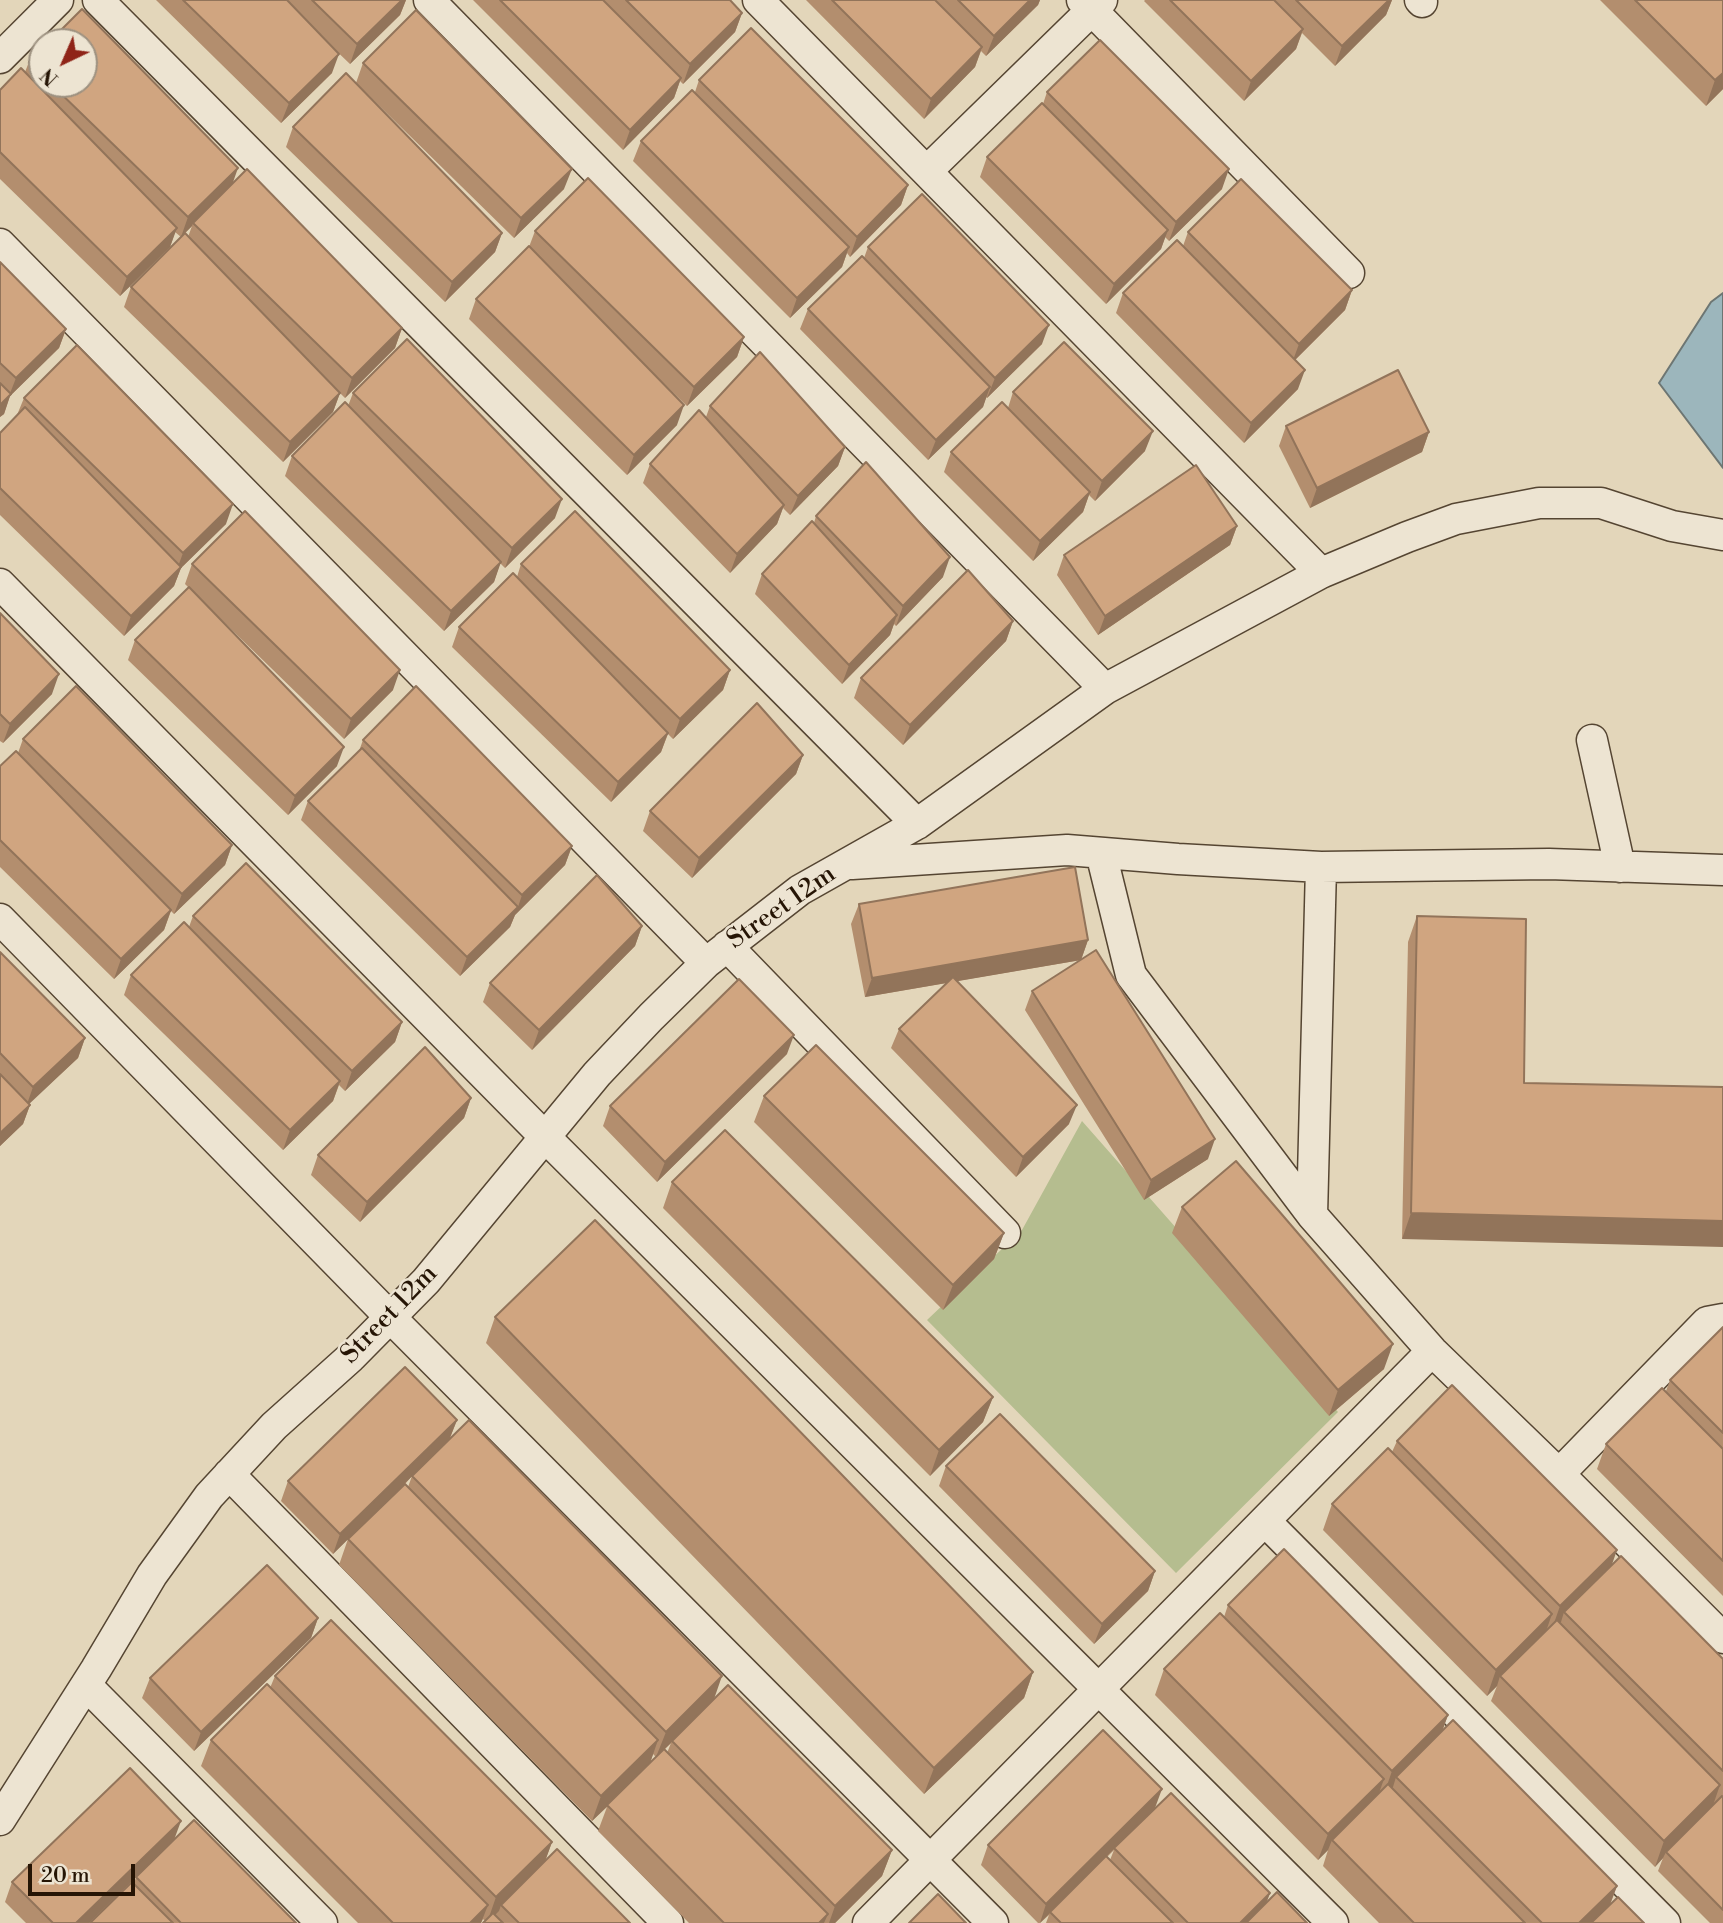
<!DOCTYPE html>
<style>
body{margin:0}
#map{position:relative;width:1723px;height:1923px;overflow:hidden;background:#e3d6ba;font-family:"Libre Bodoni",serif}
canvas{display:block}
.north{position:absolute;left:28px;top:28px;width:70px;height:70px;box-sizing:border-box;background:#ede4d2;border:2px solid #9d9180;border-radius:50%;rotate:224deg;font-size:19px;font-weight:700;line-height:28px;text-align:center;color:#261505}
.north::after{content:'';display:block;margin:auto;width:24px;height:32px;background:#8f2418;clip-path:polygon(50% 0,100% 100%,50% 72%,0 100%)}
.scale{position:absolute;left:28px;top:1864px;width:107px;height:32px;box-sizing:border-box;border:4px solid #261505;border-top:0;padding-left:9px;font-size:21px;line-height:24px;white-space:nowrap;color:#261505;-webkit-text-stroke:5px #ede4d2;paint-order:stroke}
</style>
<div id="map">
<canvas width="1723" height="1923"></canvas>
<div class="north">N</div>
<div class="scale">20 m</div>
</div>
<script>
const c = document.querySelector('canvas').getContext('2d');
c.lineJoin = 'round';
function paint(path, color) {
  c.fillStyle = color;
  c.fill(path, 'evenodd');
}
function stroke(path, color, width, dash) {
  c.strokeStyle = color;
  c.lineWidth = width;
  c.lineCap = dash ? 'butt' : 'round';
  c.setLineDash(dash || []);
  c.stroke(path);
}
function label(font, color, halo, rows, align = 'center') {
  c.font = font + ' "Libre Bodoni",serif';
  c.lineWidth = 5;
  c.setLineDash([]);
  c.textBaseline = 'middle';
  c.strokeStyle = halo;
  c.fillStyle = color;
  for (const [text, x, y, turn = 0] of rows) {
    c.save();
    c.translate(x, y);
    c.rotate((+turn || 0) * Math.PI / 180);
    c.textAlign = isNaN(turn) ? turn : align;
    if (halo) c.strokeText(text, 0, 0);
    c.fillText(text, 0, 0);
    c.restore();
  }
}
paint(new Path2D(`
 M1082 1121 1338 1412 1176 1573 927 1320 1022 1230Z`), '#b5bd8f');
const water = new Path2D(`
 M1723 293V468L1659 383 1711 302Z`);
paint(water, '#9cb6bc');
stroke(water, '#6d7673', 2);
const minor = new Path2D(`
 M98 0 917 824
 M429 0 1105 689
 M758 0 1321 573
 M1082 0 1349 273
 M1420 0 1422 2
 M0 58 58 0
 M927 171 1102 0
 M0 244 706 963
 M0 584 545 1137 1333 1923
 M1592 740 1620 867
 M1101 853 1131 975 1312 1215 1432 1351 1559 1474 1723 1638
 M852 864 1067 850 1178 859 1321 867 1549 864 1723 870
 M0 919 390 1317 993 1923
 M727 946 1005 1233
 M1312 1215 1321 867
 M229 1474 668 1923
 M1559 1474 1707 1322 1723 1319
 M1265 1521 1665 1923
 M86 1685 322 1923
 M0 1820 96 1669 152 1575 209 1496 274 1426 351 1357 426 1281 597 1074 651 1017 706 963 800 890 917 824 1105 689 1321 573 1407 537 1456 519 1539 503H1601L1672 526 1723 535
 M868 1923 1432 1351`);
stroke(minor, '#554532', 33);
stroke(minor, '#ede4d2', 30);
paint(new Path2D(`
 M156 0H406L400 15 350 64 326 41 332 73 281 123Z
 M473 0H730L742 13 735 32 683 84 680 81 674 98 623 150Z
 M806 0H1040L1038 5 986 56 981 51 975 67 924 119Z
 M1145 0H1392L1386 15 1335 66 1302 33 1296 49 1244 101 1144 1Z
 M1600 0H1723V89L1706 106Z
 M42 49V84H84L232 183 402 328 395 348 345 398 340 393 333 412 283 462 124 307 131 287 188 237 192 226 181 237 175 232 170 247 120 296 0 179V90L25 72 29 62Z
 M363 63 564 189 514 238 356 83Z
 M699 80 908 185 901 205 850 257 847 253 842 267 790 318 633 161 641 141 695 92Z
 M1047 92 1222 189 1169 241 1165 237 1161 249 1106 304 980 177 987 157 1043 104Z
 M293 127 502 233 495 252 445 302 286 147Z
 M535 231 744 337 737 357 687 406 657 377 677 425 627 475 469 319 476 299 529 247Z
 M1188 232 1352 290 1345 310 1295 360 1298 389 1244 443 1116 313 1123 293 1183 246Z
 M868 247 1042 344 987 398 986 397 983 407 928 460 800 329 808 309 864 258Z
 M0 262 66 329 59 348 10 396 4 414 0 417Z
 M1013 392 1145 451 1095 501 1089 495 1083 512 1033 561 944 472 951 452 1008 408Z
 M353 393 555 518 505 568 500 563 494 582 444 631 285 476 292 456 348 406Z
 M24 398 226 524 181 568 174 586 124 636 0 515V433L17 415Z
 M710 406 845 447 838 466 790 515 783 508 777 524 730 573 643 483 650 464 706 417Z
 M1286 426 1429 432 1422 452 1310 508 1279 446Z
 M816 516 943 577 896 626 894 624 890 635 842 684 755 594 762 574 814 523Z
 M1237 526 1230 545 1098 635 1057 575 1064 555Z
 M192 564 393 690 344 739 197 596 337 766 288 815 128 660 135 640 189 588 185 584Z
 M521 564 730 670 723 690 673 739 668 734 661 752 611 802 452 647 459 627 517 577Z
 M0 613 52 694 3 743 0 741Z
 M1013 621 1006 641 903 745 854 698 861 678Z
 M23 739 232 845 225 865 174 914 171 911 164 930 114 979 0 867V766L18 753Z
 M363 740 572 846 565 865 515 915 510 927 460 976 301 820 308 801 359 751Z
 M803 755 796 774 692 878 643 831 650 811Z
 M859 904 1088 940 1081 960 957 981 1069 1124 1016 1177 891 1048 899 1029 946 983 865 997 851 924Z
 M193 916 402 1022 395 1042 345 1091 339 1085 333 1101 283 1150 124 995 131 975 189 927Z
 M1417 916 1524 1083 1402 1239 1408 942Z
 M642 926 635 946 532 1050 483 1002 490 983Z
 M0 952 85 1038 78 1058 29 1103 30 1105 23 1124 0 1146Z
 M1032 991 1208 1159 1144 1200 1025 1010Z
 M787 1054 657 1182 603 1126 610 1106Z
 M764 1096 1004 1233 994 1259 943 1310 754 1122Z
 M471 1098 464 1118 360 1222 311 1175 318 1155Z
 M672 1182 993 1397 983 1422 930 1476 663 1208Z
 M1182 1207 1384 1369 1329 1416 1172 1233Z
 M495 1317 1033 1672 1024 1698 924 1794 486 1343Z
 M1723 1327V1596L1597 1469 1606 1444 1666 1391 1670 1380Z
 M457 1420 450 1438 714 1699 892 1850 882 1876 835 1923H689L598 1831 607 1807 592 1821 339 1565 348 1539 333 1554 281 1501 288 1481ZM412 1476 408 1487 405 1484ZM671 1743 667 1753 664 1750ZM653 1754 656 1757 650 1763Z
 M1397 1441 1611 1565 1723 1659V1923H1710L1658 1871 1663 1858 1655 1867 1491 1701 1497 1686 1487 1696 1323 1530 1332 1504 1392 1452Z
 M946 1466 1155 1571 1148 1591 1094 1644 939 1486Z
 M1228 1605 1448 1715 1442 1731 1617 1886 1610 1905 1644 1923H1379L1323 1866 1328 1850 1318 1860 1155 1695 1164 1669 1224 1617Z
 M318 1618 311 1638 194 1751 142 1698 150 1678Z
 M275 1676 552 1842 545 1861 630 1923H483L485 1921 483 1919 481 1923H358L201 1766 211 1740 270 1688Z
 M1155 1808 1270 1893 1266 1903 1307 1923H1046L1049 1915 1040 1923H1038L981 1865 988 1845ZM1114 1850 1110 1860 1107 1857Z
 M174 1840 296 1923H90L134 1884 136 1877 166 1848 89 1923H26L5 1902 12 1882Z`), '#b38e6e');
paint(new Path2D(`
 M402 0H406L400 15 350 64 357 44Z
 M1030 0H1040L1038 5 986 56 994 36Z
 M1389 0H1392L1386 15 1335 66 1342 46Z
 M742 13 735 32 683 84 690 64Z
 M1303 29 1296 49 1244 101 1251 81Z
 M982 47 975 67 924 119 931 99Z
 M339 54 332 73 281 123 289 103Z
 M1723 73V89L1706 106 1715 80Z
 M681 78 674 98 623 150 630 130Z
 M238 168 231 188 193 223 192 226 181 237 188 217Z
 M572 169 564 189 514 238 521 218Z
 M1229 169 1222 189 1169 241 1176 222Z
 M908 185 901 205 850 257 857 237Z
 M177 228 170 247 120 296 127 277Z
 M1168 230 1161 249 1106 304 1114 284Z
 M502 233 495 252 445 302 452 282Z
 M849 247 842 267 790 318 797 298Z
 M1352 290 1345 310 1292 363 1299 344Z
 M1049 325 1042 344 987 398 995 378Z
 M402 328 395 348 345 398 352 378Z
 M66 329 59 348 10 396 4 414 0 417V405L9 396 16 378Z
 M744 337 737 357 687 406 694 387Z
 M1305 370 1298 389 1244 443 1251 423Z
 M990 387 983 407 928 460 936 440Z
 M340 393 333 412 283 462 290 442Z
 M684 405 677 425 627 475 634 455Z
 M1153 431 1145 451 1095 501 1102 481Z
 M1429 432 1422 452 1310 508 1317 488Z
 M845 447 838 466 790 515 798 496Z
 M1090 492 1083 512 1033 561 1040 541Z
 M562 499 555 518 505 568 512 548Z
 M233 504 226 524 181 568 174 586 124 636 131 616 176 572 183 553Z
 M784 505 777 524 730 573 737 554Z
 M1237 526 1230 545 1098 635 1105 616Z
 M950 557 943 577 896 626 903 606Z
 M501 562 494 582 444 631 451 611Z
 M897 615 890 635 842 684 849 665Z
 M1013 621 1006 641 903 745 910 725Z
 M400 670 393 690 344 739 351 719Z
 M730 670 723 690 673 739 680 719Z
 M59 674 52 694 3 743 10 724Z
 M668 733 661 752 611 802 618 782Z
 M344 747 337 766 288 815 295 796Z
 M803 755 796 774 692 878 699 858Z
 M232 845 225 865 174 914 182 894Z
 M572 846 565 865 515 915 510 927 460 976 467 957 518 907 522 895Z
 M171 910 164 930 114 979 121 959Z
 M642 926 635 946 532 1050 539 1030Z
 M1088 940 1081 960 865 997 872 978Z
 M402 1022 395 1042 345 1091 352 1071Z
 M794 1035 787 1054 657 1182 665 1162Z
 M85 1038 78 1058 26 1107 33 1087Z
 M340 1081 333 1101 283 1150 290 1130Z
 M471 1098 464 1118 360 1222 367 1202Z
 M30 1105 23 1124 0 1146V1133Z
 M1077 1105 1069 1124 1016 1177 1023 1157Z
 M1215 1139 1208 1159 1144 1200 1151 1180Z
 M1411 1213 1723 1221V1247L1402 1239Z
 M1004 1233 994 1259 943 1310 953 1285Z
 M1393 1344 1384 1369 1329 1416 1338 1390Z
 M993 1397 983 1422 930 1476 939 1450Z
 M457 1420 449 1440 333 1554 340 1534Z
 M1617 1550 1608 1576 1564 1612 1561 1622 1551 1632 1560 1606Z
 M1155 1571 1148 1591 1094 1644 1102 1624Z
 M1552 1614 1543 1640 1500 1676 1497 1686 1487 1696 1496 1670Z
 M318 1618 311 1638 194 1751 201 1732Z
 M1033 1672 1024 1698 924 1794 934 1768Z
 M722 1676 713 1702 672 1741 671 1743 656 1757 666 1732Z
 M1448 1715 1439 1740 1396 1777 1393 1787 1383 1797 1392 1771Z
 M658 1740 649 1766 592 1821 601 1796Z
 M1384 1779 1375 1804 1332 1840 1328 1850 1318 1860 1328 1834Z
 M1720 1785 1711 1811 1666 1852 1663 1858 1655 1867 1664 1841Z
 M1162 1789 1155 1808 1040 1923 1046 1904Z
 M181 1821 174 1840 89 1923H76Z
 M552 1842 543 1867 501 1905 499 1911 487 1923 496 1897Z
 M892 1850 882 1876 835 1923H829L835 1906Z
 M1617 1886 1607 1912 1596 1923H1579Z
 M1270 1893 1263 1912 1252 1923H1240Z
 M488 1905 481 1923H470Z
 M828 1914 824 1923H819Z`), '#92745a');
const building = new Path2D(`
 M183 0H287L339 54 289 103Z
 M312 0H402L357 44Z
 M500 0H603L681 78 630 130Z
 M626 0H730L742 13 690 64Z
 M832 0H935L982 47 931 99Z
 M958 0H1030L994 36Z
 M1170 0H1274L1303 29 1251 81Z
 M1296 0H1389L1342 46Z
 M1635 0H1723V73L1715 80Z
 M82 9 238 168 188 217 51 84H84V42H49Z
 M416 10 572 169 521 218 363 63Z
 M751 28 908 185 857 237 699 80Z
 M1100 40 1229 169 1176 222 1047 92Z
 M42 49V75L29 62Z
 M21 68 177 228 127 277 0 152V90Z
 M346 73 502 233 452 282 293 127Z
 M692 90 849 247 797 298 641 141Z
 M1042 103 1168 230 1114 284 987 157Z
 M247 169 402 328 352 378 193 223Z
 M588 178 744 337 694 387 535 231Z
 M1241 179 1352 290 1299 344 1188 232Z
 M922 194 1049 325 995 378 868 247Z
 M185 233 340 393 290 442 131 287Z
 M1177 240 1305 370 1251 423 1123 293Z
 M529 246 684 405 634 455 476 299Z
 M862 256 990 387 936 440 808 309Z
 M0 262 66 329 16 378 0 363Z
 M407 339 562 499 512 548 353 393Z
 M1064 342 1153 431 1102 481 1013 392Z
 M77 345 233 504 183 553 24 398Z
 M760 352 845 447 798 496 710 406Z
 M1398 370 1429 432 1317 488 1286 426Z
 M0 383 11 394 0 405Z
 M345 402 501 562 451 611 292 456Z
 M1002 402 1090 492 1040 541 951 452Z
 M25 407 181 567 131 616 0 488V433Z
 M699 410 784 505 737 554 650 464Z
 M866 462 950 557 903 606 816 516Z
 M1196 465 1237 526 1105 616 1064 555Z
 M245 511 400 670 351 719 192 564Z
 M575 511 730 670 680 719 521 564Z
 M812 521 897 615 849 665 762 574Z
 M968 570 1013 621 910 725 861 678Z
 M513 573 668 733 618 782 459 627Z
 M189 587 344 747 295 796 135 640Z
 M0 613 59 674 10 724 0 714Z
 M76 686 232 845 182 894 23 739Z
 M416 686 572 846 522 895 363 740Z
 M757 703 803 755 699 858 650 811Z
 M362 748 518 907 467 957 308 801Z
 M16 751 171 910 121 959 0 840V766Z
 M246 863 402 1022 352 1071 193 916Z
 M1075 867 1088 940 872 978 859 904Z
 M597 875 642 926 539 1030 490 983Z
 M1417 916 1526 919 1524 1083 1723 1087V1221L1411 1213Z
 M184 922 340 1081 290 1130 131 975Z
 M1096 950 1215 1139 1151 1180 1032 991Z
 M0 952 85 1038 33 1087 0 1053Z
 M953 977 1077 1105 1023 1157 899 1029Z
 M739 979 794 1035 665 1162 610 1106Z
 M816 1045 1004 1233 953 1285 764 1096Z
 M425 1047 471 1098 367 1202 318 1155Z
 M0 1074 30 1105 0 1133Z
 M725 1130 993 1397 939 1450 672 1182Z
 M1236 1161 1393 1344 1338 1390 1182 1207Z
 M595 1220 1033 1672 934 1768 495 1317Z
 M1723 1327V1433L1670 1380Z
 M405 1367 457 1420 340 1534 288 1481Z
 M1452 1385 1617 1550 1560 1606 1397 1441Z
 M1662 1388 1723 1449V1561L1606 1444Z
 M1000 1414 1155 1571 1102 1624 946 1466Z
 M469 1420 722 1676 666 1732 412 1476Z
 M1388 1448 1552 1614 1496 1670 1332 1504Z
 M405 1484 658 1740 601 1796 348 1539Z
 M1284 1549 1448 1715 1392 1771 1228 1605Z
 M1621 1556 1723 1659V1771L1564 1612Z
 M267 1565 318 1618 201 1732 150 1678Z
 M1220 1613 1384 1779 1328 1834 1164 1669Z
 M331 1620 552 1842 496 1897 275 1676Z
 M1557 1620 1720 1785 1664 1841 1500 1676Z
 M267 1684 488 1905 470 1923H393L211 1740Z
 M728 1685 892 1850 835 1906 672 1741Z
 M1453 1720 1617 1886 1579 1923H1542L1396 1777Z
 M1103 1730 1162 1789 1046 1904 988 1845Z
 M664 1749 828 1914 819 1923H724L607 1805Z
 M130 1768 181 1821 76 1923H53L12 1882Z
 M1388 1784 1525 1923H1414L1332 1840Z
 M1171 1793 1270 1893 1240 1923H1188L1114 1848Z
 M1722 1796 1723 1797V1910L1666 1852Z
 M194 1820 296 1923H181L136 1877Z
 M557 1849 630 1923H519L501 1905Z
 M1106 1856 1173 1923H1061L1050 1912Z
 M132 1882 173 1923H90Z
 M1277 1892 1307 1923H1246Z
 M938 1894 966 1923H909Z
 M1618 1897 1644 1923H1591Z
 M493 1913 503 1923H483Z`);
paint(building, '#d0a580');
stroke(building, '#92745a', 2);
label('26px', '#261505', '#ede4d2', [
 ["Street 12m",782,908,-35],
 ["Street 12m",390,1315,-46]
]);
</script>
